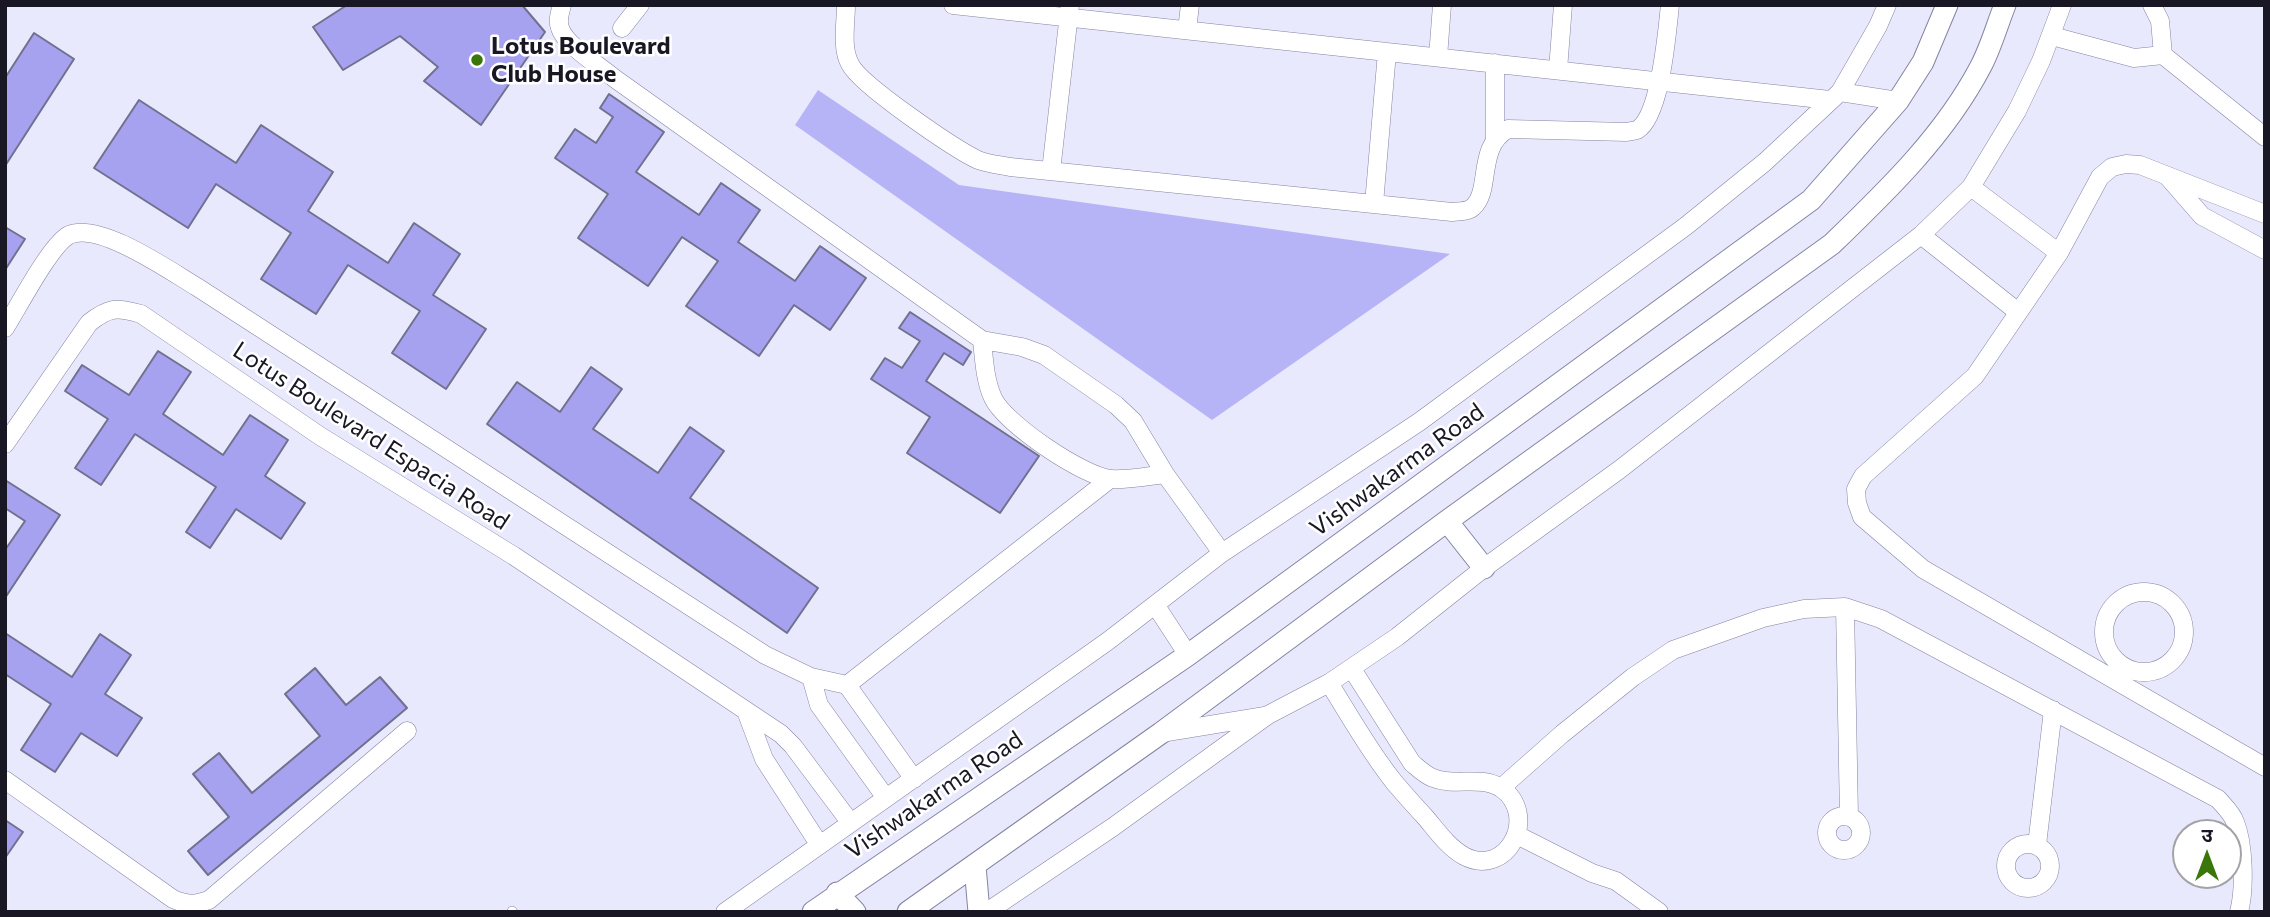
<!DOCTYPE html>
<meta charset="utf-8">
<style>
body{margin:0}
#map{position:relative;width:2270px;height:917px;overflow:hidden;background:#e9e9fe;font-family:Commissioner,"Noto Sans Devanagari",sans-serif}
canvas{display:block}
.frame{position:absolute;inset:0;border:7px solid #181723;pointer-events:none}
.north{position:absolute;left:2172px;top:819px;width:70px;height:70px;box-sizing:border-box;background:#fff;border:2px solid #a3a2a7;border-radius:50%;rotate:0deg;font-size:19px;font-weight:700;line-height:28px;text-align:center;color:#181723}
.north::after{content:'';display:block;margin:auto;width:24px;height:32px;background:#3b760b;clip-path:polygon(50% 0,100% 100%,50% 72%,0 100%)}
</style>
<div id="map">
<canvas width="2270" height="917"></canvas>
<div class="frame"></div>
<div class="north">उ</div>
</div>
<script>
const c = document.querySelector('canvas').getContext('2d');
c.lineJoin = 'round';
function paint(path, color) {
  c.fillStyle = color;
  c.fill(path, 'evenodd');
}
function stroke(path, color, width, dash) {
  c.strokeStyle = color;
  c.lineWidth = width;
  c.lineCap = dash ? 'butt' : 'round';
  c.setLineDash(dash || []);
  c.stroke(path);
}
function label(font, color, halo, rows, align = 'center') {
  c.font = font + ' Commissioner,sans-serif';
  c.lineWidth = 5;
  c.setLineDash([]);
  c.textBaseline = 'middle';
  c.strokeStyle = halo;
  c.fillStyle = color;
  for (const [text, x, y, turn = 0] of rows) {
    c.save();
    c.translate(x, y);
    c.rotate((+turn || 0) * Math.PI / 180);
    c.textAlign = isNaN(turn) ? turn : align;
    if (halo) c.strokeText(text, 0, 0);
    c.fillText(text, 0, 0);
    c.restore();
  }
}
paint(new Path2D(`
 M818 90 959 185 1450 254 1212 420 795 125Z`), '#b6b4f6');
const building = new Path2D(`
 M347 5H522L545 32 481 125 424 81 438 67 400 36 343 70 313 27Z
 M34 33 74 59 5 166V78Z
 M609 94 664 132 636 172 699 215 721 183 760 210 738 242 795 281 820 246 866 278 830 330 794 305 759 356 686 306 718 261 682 237 648 286 578 238 608 194 555 158 575 129 596 143 613 117 600 108Z
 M139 100 236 163 261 125 333 172 308 211 388 263 414 223 460 254 433 295 486 329 446 389 392 353 420 311 348 265 316 314 261 279 291 233 216 184 188 228 94 168Z
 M5 227 25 239 5 270Z
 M910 312 971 352 963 365 944 353 926 381 1039 456 1000 513 907 453 930 417 871 379 885 358 902 368 920 341 899 328Z
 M158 351 191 372 163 414 223 455 250 415 288 440 265 476 305 503 281 539 236 509 210 548 186 532 216 487 135 434 101 485 75 468 108 419 65 391 82 365 129 395Z
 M591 367 622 389 593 429 658 473 690 427 724 451 690 498 818 588 787 633 487 424 517 382 560 412Z
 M5 480 60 515 5 598V550L25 521 5 508Z
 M5 633 72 677 100 634 131 655 105 694 142 718 117 756 81 733 55 772 21 750 51 704 5 674Z
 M315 668 346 705 380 677 407 708 208 875 188 851 229 817 193 774 219 753 252 793 320 736 285 694Z
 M5 820 23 832 5 858Z`);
paint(building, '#a6a2f0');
stroke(building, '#71708e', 2);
const service = new Path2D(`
 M512 911 513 912`);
const minor = new Path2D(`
 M562 5C560 13 557 20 560 28 565 45 600 66 614 78L982 340 1022 347 1044 355 1116 405 1133 421 1165 474 1222 553 1108 641 725 912
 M846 5C846 23 841 48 850 64 860 85 955 149 978 160 988 164 1000 165 1010 167L1452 212C1459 211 1468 212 1473 207 1492 190 1476 147 1508 129L1627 132C1630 131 1634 131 1637 130 1661 116 1667 31 1670 5
 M953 5 1830 100
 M2152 5 2160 21 2163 55 2265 137
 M622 28 640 5
 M1187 30 1190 5
 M2052 36 2134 58 2163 55
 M1438 57 1442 5
 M1495 63V140
 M1558 70 1563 5
 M1840 92 1898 101
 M1051 171 1070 5
 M2168 177 2202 216 2265 250
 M1971 187 2059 253
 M1374 204 1387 52
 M2265 214 2140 165 2126 164 2112 167 2100 177 2059 253 1975 376 1863 476 1856 489 1857 503 1862 517 1923 569 2265 767
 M1921 235 2018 312
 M5 328C18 308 50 245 69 235 99 221 170 271 197 287L765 655 811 677 847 685 914 779
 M982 340C984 359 985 381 993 398 1004 423 1084 477 1111 479 1128 480 1148 476 1165 474
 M5 444 89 323C109 307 117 307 141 314L320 436 514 556 781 734 793 746 850 822
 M1222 553 1419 422 1686 226 1765 162 1840 92 1878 26 1887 5
 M2104 632a40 40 0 1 1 80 0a40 40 0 1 1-80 0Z
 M1156 606 1188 655
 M1845 607 1849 817
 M811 677 819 705 886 798
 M1329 683C1350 716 1369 751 1394 782 1404 794 1415 806 1426 818 1437 831 1448 847 1464 856 1507 879 1540 815 1501 788 1481 775 1455 787 1433 778 1425 775 1418 768 1412 763L1352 669
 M847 685 1110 479
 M746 711 764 759 819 844
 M1161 733 1265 716
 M5 780 173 899C187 905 195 905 209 900L407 731
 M1501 788 1562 734 1633 677 1673 650 1763 618 1804 609 1845 607 1881 619 2218 799C2224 806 2232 813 2235 822 2244 844 2245 889 2239 912
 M1827 833a17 17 0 1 1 34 0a17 17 0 1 1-34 0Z
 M1517 835 1592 873 1616 881 1659 912
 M2006 866a22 22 0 1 1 44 0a22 22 0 1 1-44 0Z
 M2037 845 2053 710
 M987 912 1113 827 1268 715 1329 683 1397 637 1484 568 1619 470 1921 235 1971 187 2017 111 2041 61 2062 5`);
const tertiary = new Path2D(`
 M1447 521 1484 568
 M975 866 979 912
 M837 893 855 912
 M813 912 1188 655 1811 200 1898 101 1923 62 1947 5
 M908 912 1161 733 1447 521 1832 244C1887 191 1945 135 1981 66 1991 47 1997 25 2005 5`);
stroke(service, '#8483a2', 10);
stroke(minor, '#8483a2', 19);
stroke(tertiary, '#8483a2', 23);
stroke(service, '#fff', 9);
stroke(minor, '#fff', 18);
stroke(tertiary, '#fff', 21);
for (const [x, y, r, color] of [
 [477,60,7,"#3b760b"]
]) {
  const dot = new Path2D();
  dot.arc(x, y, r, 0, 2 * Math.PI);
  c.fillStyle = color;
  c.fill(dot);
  stroke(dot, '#fff', 2.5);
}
label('bold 24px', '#181723', '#fff', [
 ["Lotus Boulevard",491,46],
 ["Club House",491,74]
], 'left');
label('24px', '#181723', '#fff', [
 ["Lotus Boulevard Espacia Road",371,436,33],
 ["Vishwakarma Road",1397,470,-36],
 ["Vishwakarma Road",934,795,-34]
]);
</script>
